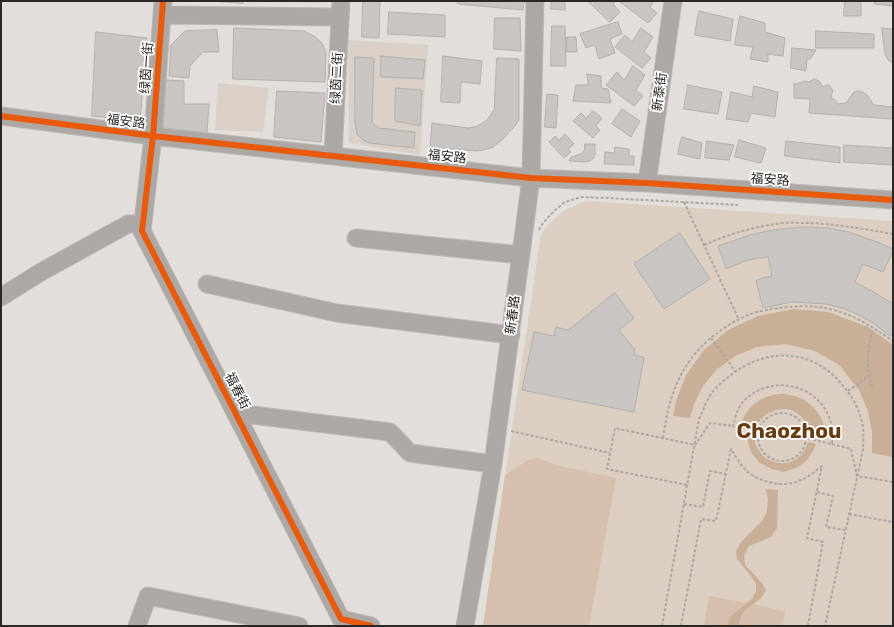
<!DOCTYPE html>
<meta charset="utf-8">
<style>
body{margin:0}
#map{position:relative;width:894px;height:627px;overflow:hidden;background:#e2deda;font-family:Rubik,sans-serif}
canvas{display:block}
.frame{position:absolute;inset:0;border:2px solid #2a2725;pointer-events:none}
</style>
<div id="map">
<canvas width="894" height="627"></canvas>
<div class="frame"></div>
</div>
<script>
const c = document.querySelector('canvas').getContext('2d');
c.lineJoin = 'round';
function paint(path, color) {
  c.fillStyle = color;
  c.fill(path, 'evenodd');
}
function stroke(path, color, width, dash) {
  c.strokeStyle = color;
  c.lineWidth = width;
  c.lineCap = dash ? 'butt' : 'round';
  c.setLineDash(dash || []);
  c.stroke(path);
}
function label(font, color, halo, rows, align = 'center') {
  c.font = font + ' Rubik,"Noto Sans SC",sans-serif';
  c.lineWidth = 3.5;
  c.setLineDash([]);
  c.textBaseline = 'middle';
  c.strokeStyle = halo;
  c.fillStyle = color;
  for (const [text, x, y, turn = 0] of rows) {
    c.save();
    c.translate(x, y);
    c.rotate((+turn || 0) * Math.PI / 180);
    c.textAlign = isNaN(turn) ? turn : align;
    if (halo) c.strokeText(text, 0, 0);
    c.fillText(text, 0, 0);
    c.restore();
  }
}
paint(new Path2D(`
 M249 1H328V3L249 2Z
 M348 40 428 45 420 155 349 143Z
 M218 83 269 88 263 132 215 130Z`), '#dad0c8');
paint(new Path2D(`
 M587 201 893 221V626H483L541 234C553 217 567 207 587 201Z`), '#dccec1');
paint(new Path2D(`
 M537 458 560 466 616 478 589 626H483L505 475 528 460Z
 M709 596 748 603 742 608 728 624 729 626H704Z
 M752 604 785 611 782 626H739C741 615 744 611 752 604Z`), '#d6c0ad');
paint(new Path2D(`
 M793 309 828 312 868 327 893 345V457L872 453V433L868 411 859 390 856 386 839 365 815 351 786 344 757 347 735 356 716 370 703 386 694 404 690 418 673 416 676 401 686 375 704 350 728 330 758 316Z
 M780 394C799 394 816 404 823 422 824 426 824 431 825 435L809 433C807 415 789 403 771 412 765 414 761 419 757 424L742 421C750 404 761 396 780 394Z
 M748 432 755 433C755 437 754 442 756 445 763 462 783 469 798 458 803 454 806 448 808 442L816 444 813 451 807 460 798 467 784 472 772 469 760 463 752 454 748 443Z
 M766 489 778 490 777 528 771 537 749 546 744 555 745 565 761 582 766 590C764 593 763 596 760 599 749 608 741 609 739 626H729L728 624 730 617 752 599 756 591V584L751 576 737 559 736 551 742 541 761 522 767 512 768 499Z`), '#c9ae98');
const building = new Path2D(`
 M213 1H243V3Z
 M363 1H380L379 38 362 37Z
 M458 1H524L523 10 458 4Z
 M552 1H565V10L551 9Z
 M588 1H616L613 4 620 12 610 22Z
 M621 1H654L650 7 657 13 648 23 620 2Z
 M845 1H861V16H844Z
 M875 1H893V6L875 4Z
 M699 11 733 19 730 41 695 35Z
 M389 12 445 15V37L388 34Z
 M740 16 765 23V32L785 38 783 56 768 54V62L750 59 753 47 735 45Z
 M495 18H520L521 51 494 49Z
 M618 22 622 34 610 39 615 53 599 59 595 45 586 48 580 34Z
 M552 26H565L566 66H551Z
 M234 28 304 31 314 36 322 43 326 52 325 82 233 79Z
 M641 28 653 37 644 52 651 58 642 68 615 47 625 35 632 42Z
 M882 28 893 29V63L888 60 885 54Z
 M217 30 219 52H203L190 66 189 78 169 76 171 45 185 31Z
 M816 31 874 34V48H816Z
 M96 32 147 38 140 121 92 116Z
 M567 37H576L577 52H567Z
 M792 48 816 50 811 58 807 60 806 71 791 68Z
 M381 56 425 60 423 79 381 77Z
 M443 56 482 61 480 84 461 82 460 103 441 102Z
 M355 57 374 58 372 122 378 128 415 132 414 148 369 143 363 140 357 134 355 122Z
 M497 58 519 59V120L514 127 502 140 493 147 484 150 477 151 430 147 432 123 468 128 478 126 487 120 494 110Z
 M633 66 645 75 636 90 643 96 634 106 606 85 617 72 624 80Z
 M587 74 601 76V88L608 89 611 103 573 101 576 85H588Z
 M815 79 820 82 822 87 827 85 830 86 833 91 831 97 835 100 838 104 846 103 853 93 856 91H861L867 95 874 105 893 107V119L809 113 810 99 794 98V83L797 84 804 81 808 82Z
 M166 80 184 81V104H209L207 133 164 128Z
 M688 85 722 92 718 114 684 109Z
 M754 86 778 92 775 117 751 113 748 122 726 119 731 92 752 97Z
 M396 88 422 90 420 126 395 121Z
 M277 91 325 93 321 142 274 137Z
 M547 94 558 95 556 128 545 127Z
 M622 109 640 121 631 137 612 124Z
 M593 111 602 118 596 126 600 130 593 138 573 121 581 113 586 118Z
 M565 134 574 144 568 149 571 152 564 158 549 142 555 136 559 140Z
 M682 137 702 143 700 159 678 154Z
 M739 140 766 148 761 163 735 157Z
 M707 141 734 145 729 160 705 158Z
 M786 141 840 147V163L785 156Z
 M585 144H595V154L594 158 590 161 585 162 569 161 571 157 581 154 584 151Z
 M844 145 893 148V165L844 162Z
 M615 147 629 149V156H634V165L604 164 605 152 614 153Z
 M803 227 828 228 849 232 877 242 893 249V251L883 272 863 264 855 282 875 293 893 304V333L890 336 873 323 857 314 842 308 826 304 792 302 763 308 756 281 762 278 772 276 768 257 758 258 745 261 726 269 718 246 750 235 773 230Z
 M680 233 710 279 664 309 634 264Z
 M615 293 634 318 619 330 635 350 634 355 644 357 634 412 522 390 534 332 554 336 556 327 568 330Z`);
paint(building, '#c9c5c2');
stroke(building, '#b3b0ad', 1);
const minor = new Path2D(`
 M163 1 153 136 142 231 341 619 371 626
 M162 15 340 17
 M1 116 153 136 531 178 647 183 893 200
 M333 156 341 1
 M647 183 673 1
 M356 238 521 255
 M207 284 337 313 511 335
 M1 297 41 272 128 224H143
 M236 413 390 432 410 453 493 464
 M137 626 148 596 299 626
 M465 626 493 464 531 178 535 1`);
stroke(minor, '#bcb9b7', 19);
stroke(new Path2D(`
 M684 202 739 320
 M539 230 543 223 554 211 565 202 581 197 607 198 738 205
 M704 245C729 234 756 226 783 223 789 222 796 223 802 223 833 223 863 229 893 234
 M711 338 735 371
 M872 387C866 365 867 350 873 328
 M848 391 869 376
 M758 437a24 24 0 1 1 48 0a24 24 0 1 1-48 0Z
 M759 430 733 426C735 418 737 410 742 403 767 374 815 382 829 417 833 426 832 435 832 444L806 438
 M511 431 610 453
 M663 438C666 417 670 397 680 377 693 349 722 325 751 314 757 311 765 311 771 309 794 306 815 304 837 311 858 317 875 329 893 341
 M832 444 851 449 857 476 893 482
 M687 485 607 469 615 428 695 445 710 423 733 426
 M817 492 833 496 826 527 845 530
 M684 504 703 507 710 471 726 474
 M849 514 893 522
 M662 626 699 419C703 410 706 402 711 394 716 387 724 380 731 375 768 346 815 349 844 387 854 399 861 413 863 428 864 435 863 443 863 450L825 626
 M681 626 701 519 716 521 731 449C736 457 741 466 748 472 762 483 784 488 801 480 809 477 815 471 822 466L807 538 823 542 808 626`), '#aca7a3', 2, [3, 2]);
stroke(minor, '#ada8a4', 17);
stroke(new Path2D(`
 M163 1 153 136 142 231 341 619 371 626
 M1 116 153 136 531 178 647 183 893 200`), '#e8590c', 6);
label('13px', '#2a2725', '#fff', [
 ["绿茵一街",147,68,-86],
 ["绿茵二街",337,78,-87],
 ["新泰街",660,92,-82],
 ["福安路",126,122,7],
 ["福安路",447,157,6],
 ["福安路",770,180,4],
 ["新春路",513,315,-83],
 ["福春街",237,391,63]
]);
label('bold 21px', '#663d12', '#fff', [
 ["Chaozhou",789,432]
]);
</script>
